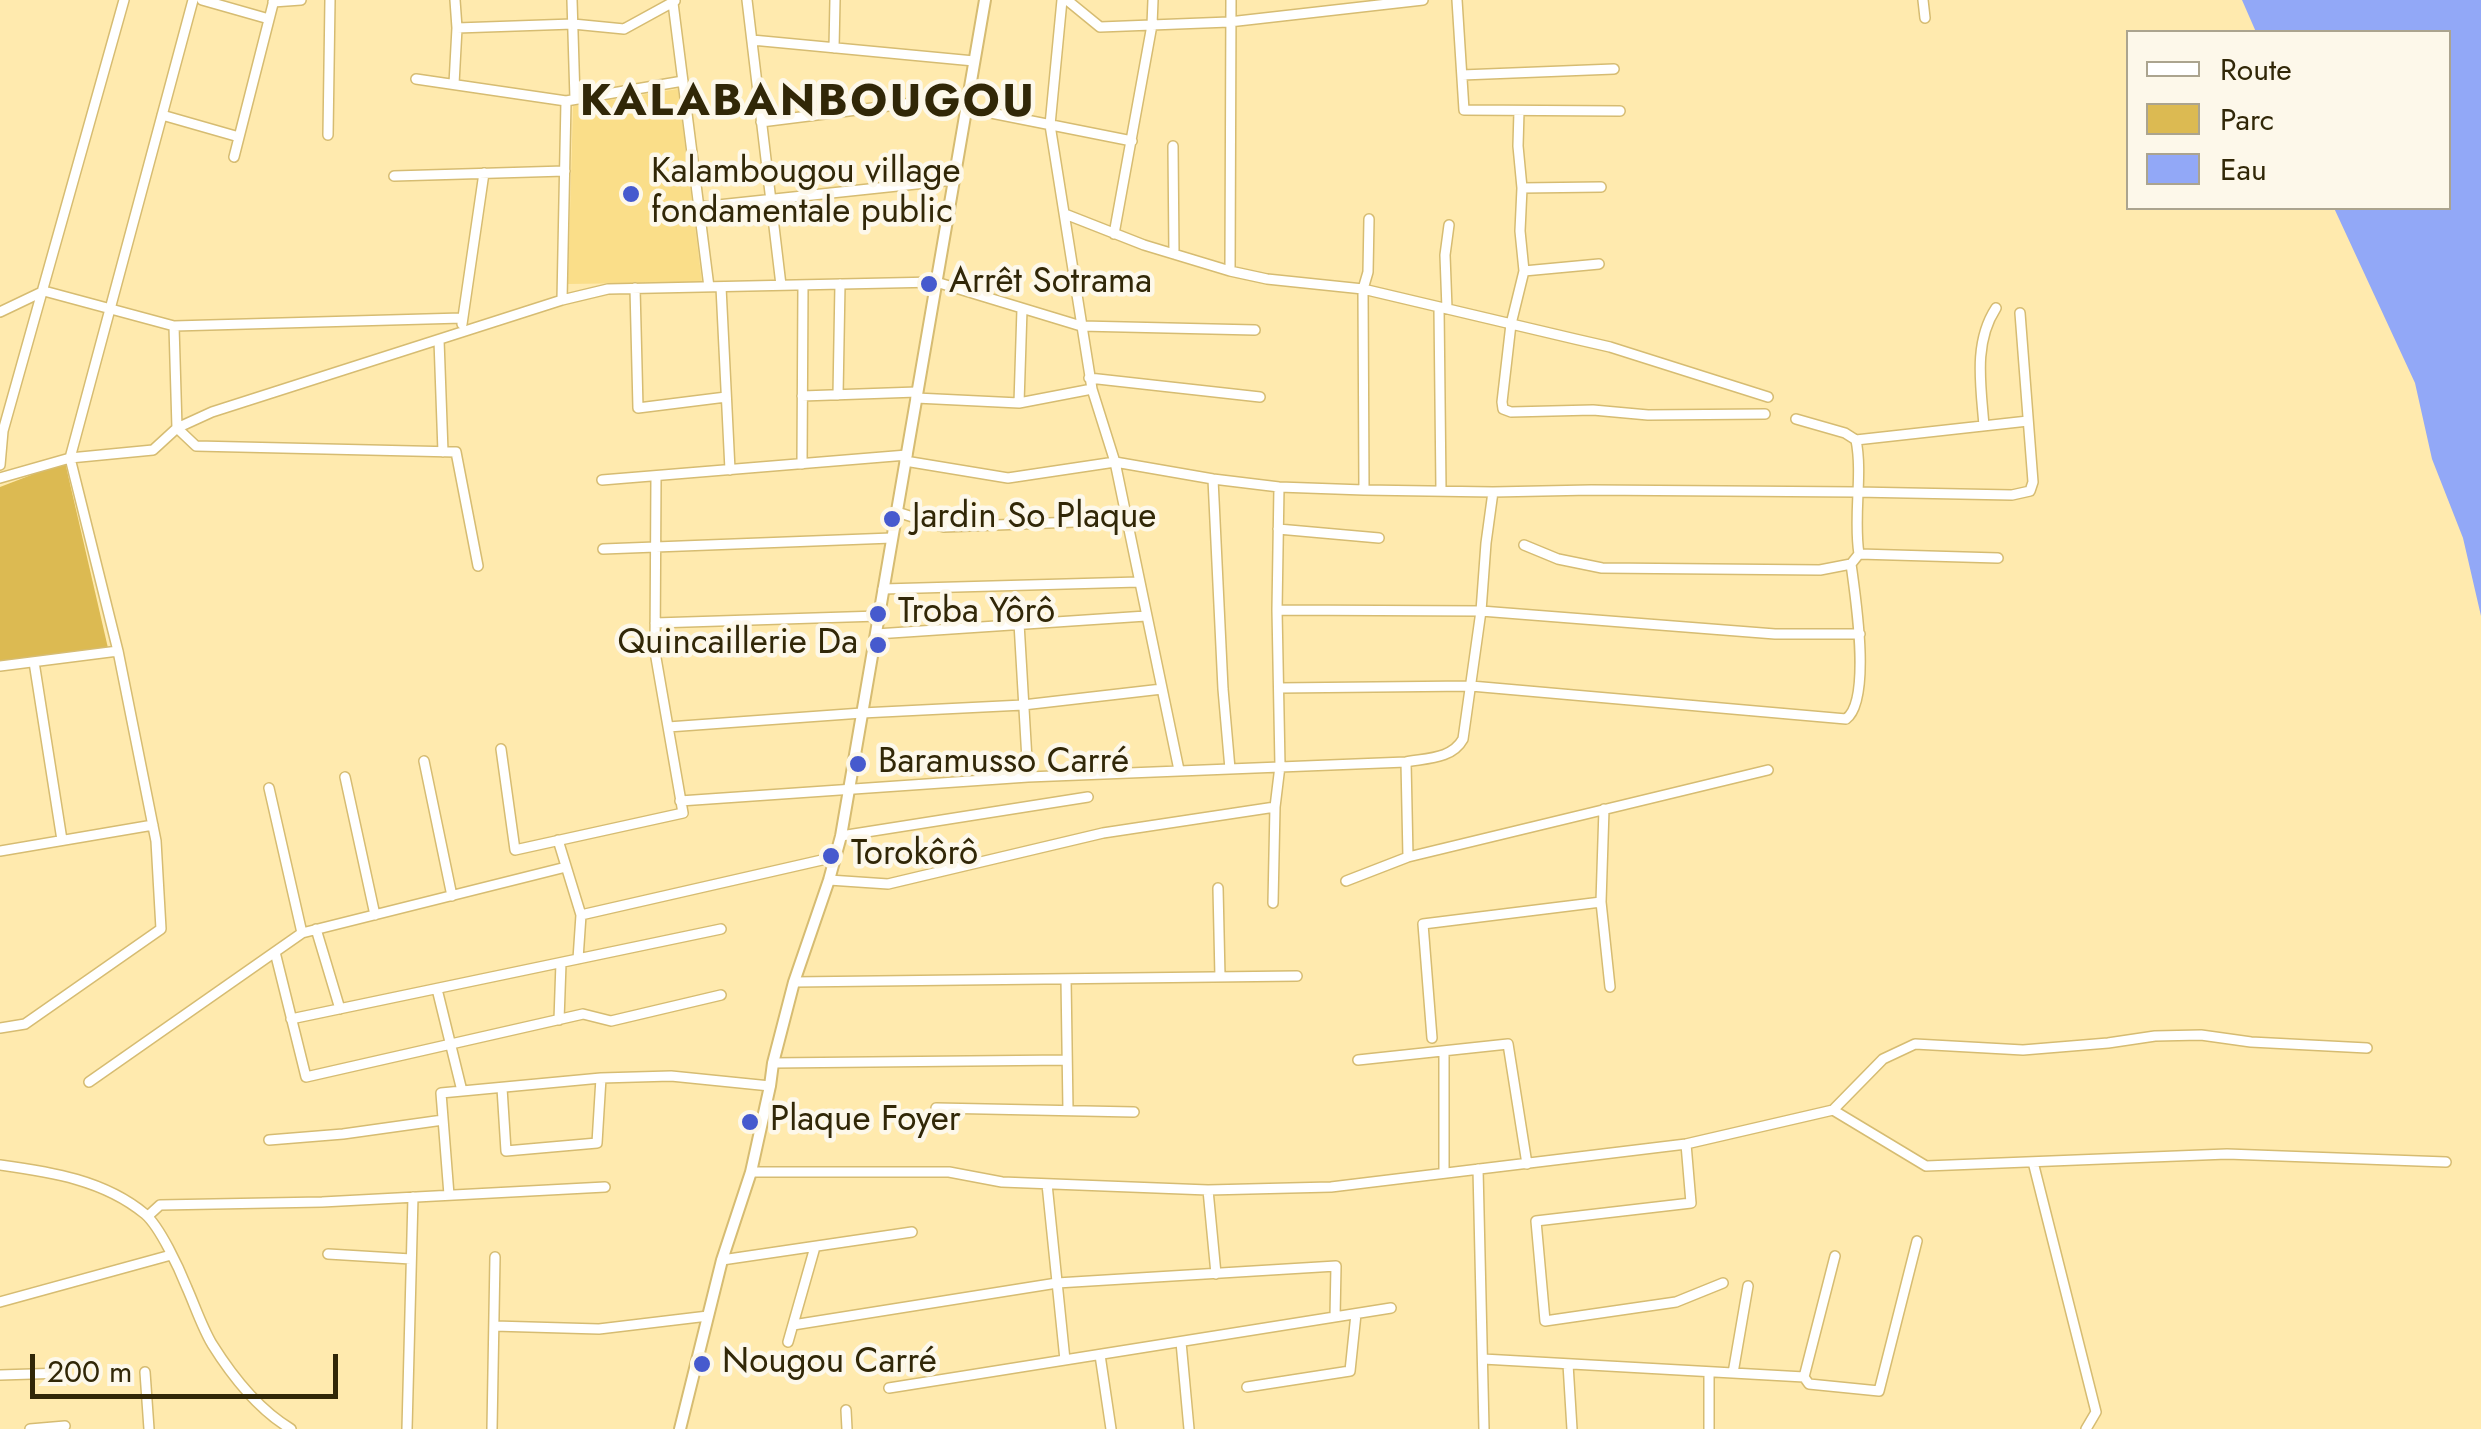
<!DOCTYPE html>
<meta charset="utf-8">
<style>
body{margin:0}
#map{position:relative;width:2481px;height:1429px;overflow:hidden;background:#ffeaae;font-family:Jost,sans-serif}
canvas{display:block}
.legend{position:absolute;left:2126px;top:30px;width:325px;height:180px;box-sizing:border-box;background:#fdf8ea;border:2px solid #aba48f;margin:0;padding:12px 18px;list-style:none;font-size:30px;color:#312707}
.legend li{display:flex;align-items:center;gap:20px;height:50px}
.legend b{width:50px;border:2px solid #aba48f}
.scale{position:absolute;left:30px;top:1354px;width:308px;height:45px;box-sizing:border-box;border:5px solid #312707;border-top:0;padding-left:12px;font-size:30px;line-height:35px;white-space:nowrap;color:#312707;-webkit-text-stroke:8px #fdf8ea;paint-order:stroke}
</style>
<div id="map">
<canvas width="2481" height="1429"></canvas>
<ul class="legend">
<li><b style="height:12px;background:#fff"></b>Route</li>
<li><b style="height:28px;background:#dcba52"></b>Parc</li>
<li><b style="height:28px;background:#92a8f7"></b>Eau</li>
</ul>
<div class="scale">200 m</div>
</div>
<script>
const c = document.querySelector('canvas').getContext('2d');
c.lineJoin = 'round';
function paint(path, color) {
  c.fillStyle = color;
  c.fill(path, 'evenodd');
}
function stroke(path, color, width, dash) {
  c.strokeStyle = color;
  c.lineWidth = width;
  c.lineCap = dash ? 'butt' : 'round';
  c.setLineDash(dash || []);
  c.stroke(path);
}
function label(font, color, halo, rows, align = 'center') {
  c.font = font + ' Jost,sans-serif';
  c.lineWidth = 9;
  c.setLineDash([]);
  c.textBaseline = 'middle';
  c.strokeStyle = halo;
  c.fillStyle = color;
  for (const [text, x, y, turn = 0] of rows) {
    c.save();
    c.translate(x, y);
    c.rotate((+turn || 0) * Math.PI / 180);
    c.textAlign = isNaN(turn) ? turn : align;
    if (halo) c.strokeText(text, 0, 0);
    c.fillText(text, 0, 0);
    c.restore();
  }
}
paint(new Path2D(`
 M678 89 702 282 568 284 573 106Z`), '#fade89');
paint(new Path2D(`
 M65 462 108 648 0 661V487Z`), '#dcba52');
paint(new Path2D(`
 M2242 0H2481V616L2463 538 2432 459 2415 383 2334 208H2448V32H2256Z`), '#92a8f7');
const minor = new Path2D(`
 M202 0 269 19
 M572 0 575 99
 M747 0 781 285
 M1062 0 1050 125 1092 389 1115 462 1179 770
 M1067 0 1100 27 1229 22 1423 0
 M1457 0 1464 110 1620 111
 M1923 0 1925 18
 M273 2 301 0
 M673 3 709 287
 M457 28 573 24 624 29 675 1
 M752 40 974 61
 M834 48 835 0
 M1462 75 1614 69
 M416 79 566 101 683 81
 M454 84 457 28 455 0
 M966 108 1132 141
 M1519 111 1518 146 1522 188 1520 231 1524 271 1511 324 1502 402 1503 409 1511 412 1593 410 1648 415 1765 414
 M162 115 239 137
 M761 122 968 96
 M328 135 330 0
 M1173 146 1174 254
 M234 157 274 0
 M394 176 565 171
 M1522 188 1601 187
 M699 207 954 180
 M1065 214 1144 245 1230 271 1267 279 1363 289 1575 339 1610 347 1768 397
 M1114 234 1152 25 1153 0
 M1230 271 1231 0
 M1524 271 1599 264
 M721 287 730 470
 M635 288 638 408 726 397
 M562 300 566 101
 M1439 308 1441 490
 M1447 309 1445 255 1449 225
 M0 312 44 291 174 326 462 318
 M462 324 484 173
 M174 326 177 428 196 446 456 452 478 566
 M439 340 443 452
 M1089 378 1260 397
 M838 395 840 284
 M802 396 917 392
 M916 398 1019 403 1092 389
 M1019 403 1022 309
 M1796 419 1845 433 1856 440C1863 475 1853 517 1859 554L1998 558
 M1984 426C1981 386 1973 343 1996 308
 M1856 440 2028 421
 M905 461 1008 478 1115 462 1213 479 1279 487 1364 490 1493 492 1591 490 1856 492 2012 495 2030 491 2033 482 2020 313
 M802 464 803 285
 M0 465 3 431 124 0
 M0 478 70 458 153 450 177 428 212 412 562 300 608 289 936 282 1081 326 1255 330
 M1213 479 1223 689 1230 769
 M602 480 907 455
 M1364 490 1363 289 1368 272 1369 219
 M897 512 944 527 1127 520
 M1278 529 1379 538
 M1524 545 1558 559 1602 568 1820 570 1851 564 1859 554
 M603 549 892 538
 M883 589 1139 582
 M1277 610 1481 611 1775 634H1860
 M655 623 879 616
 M1019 623 1028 777
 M876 634 1146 616
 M34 662 62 840
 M0 666 118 651
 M1279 688 1471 686 1846 719C1872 700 1855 594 1851 564
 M668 727 862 713 1023 705 1162 689
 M501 749 515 850 683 813 655 652 656 476
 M424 761 452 896
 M1406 762 1408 857
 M345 777 375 915
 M269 788 302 933
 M680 801 1028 777 1406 762C1427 758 1452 759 1463 739L1481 611 1486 543 1493 492
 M1604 809 1601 902 1610 987
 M841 836 1088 797
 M558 840 581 915 578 959
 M0 851 153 825
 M829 880 888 884 1103 833 1275 807
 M1346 881 1408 857 1768 770
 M1218 888 1220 977
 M1273 903 1275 807 1280 766 1277 610 1279 487
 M581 915 835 857
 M316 929 340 1009
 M275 952 306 1077 583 1014 611 1021 721 995
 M1066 979 1068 1110
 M794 982 1297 976
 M437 989 462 1091
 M291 1019 721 929
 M559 1020 561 963
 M0 1028 25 1024 161 929 156 841 118 651 70 458 193 0
 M1432 1038 1423 924 1601 902
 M1444 1051V1173
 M1358 1060 1508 1044 1527 1164
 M773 1063 1067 1060
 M89 1082 302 933 566 867
 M502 1088 506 1151 597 1143 601 1078
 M936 1108 1134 1112
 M1833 1110 1926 1166 2227 1154 2446 1162
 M269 1140 343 1134 443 1120
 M1686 1144 1691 1203 1536 1221 1545 1321 1676 1302 1723 1283
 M2033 1162 2096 1412 2086 1429
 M0 1165C51 1172 104 1180 145 1214 160 1227 179 1268 187 1288 195 1306 202 1327 212 1344 232 1376 259 1410 291 1429
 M1478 1169 1484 1429
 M751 1172H949L1002 1182 1208 1190 1331 1187 1686 1144 1833 1110 1883 1059 1915 1044 2023 1050 2108 1043 2155 1036 2201 1035 2251 1042 2367 1048
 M1047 1184 1065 1360
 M1208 1190 1216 1274
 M449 1195 441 1093 601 1078 671 1076 770 1086
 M148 1216 160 1205 322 1202 605 1187
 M328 1254 411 1259
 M722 1260 912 1232
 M0 1302 171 1255
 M793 1325 1057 1283 1336 1266 1335 1317
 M494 1326 599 1329 708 1316
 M788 1342 815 1247
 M1181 1342 1189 1429
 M1100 1355 1111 1429
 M1483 1359 1804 1377 1809 1384 1879 1391 1917 1241
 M1568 1364 1572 1429
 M145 1372 149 1429
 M1733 1373 1748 1286
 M0 1375 64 1373
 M1804 1377 1835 1256
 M1247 1387 1350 1371 1356 1314
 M889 1388 1391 1308
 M846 1410 847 1429
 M30 1429 65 1426
 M407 1429 413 1197
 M492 1429 495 1257
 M1709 1429V1372`);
const tertiary = new Path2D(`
 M680 1429 722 1260 751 1172 770 1086 773 1063 794 982 829 880 841 836 985 0`);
stroke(minor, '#d6bc72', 12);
stroke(tertiary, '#d6bc72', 14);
stroke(minor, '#fff', 9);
stroke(tertiary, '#fff', 10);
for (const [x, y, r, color] of [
 [631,194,10,"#465ace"],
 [929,284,10,"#465ace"],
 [892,519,10,"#465ace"],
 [878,614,10,"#465ace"],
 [878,645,10,"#465ace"],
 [858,764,10,"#465ace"],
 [831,856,10,"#465ace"],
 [750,1122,10,"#465ace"],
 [702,1364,10,"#465ace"]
]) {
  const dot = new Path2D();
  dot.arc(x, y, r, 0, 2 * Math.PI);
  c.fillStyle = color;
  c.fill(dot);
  stroke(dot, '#fdf8ea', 4);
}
label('35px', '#312707', '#fdf8ea', [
 ["Kalambougou village",651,174],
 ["fondamentale public",651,214],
 ["Arrêt Sotrama",949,284],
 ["Jardin So Plaque",912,519],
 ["Troba Yôrô",898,614],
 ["Quincaillerie Da",858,645,"right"],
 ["Baramusso Carré",878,764],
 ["Torokôrô",851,856],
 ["Plaque Foyer",770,1122],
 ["Nougou Carré",722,1364]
], 'left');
c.letterSpacing = '2.5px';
label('bold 45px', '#312707', '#fdf8ea', [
 ["KALABANBOUGOU",808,104]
]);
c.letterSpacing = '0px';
</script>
